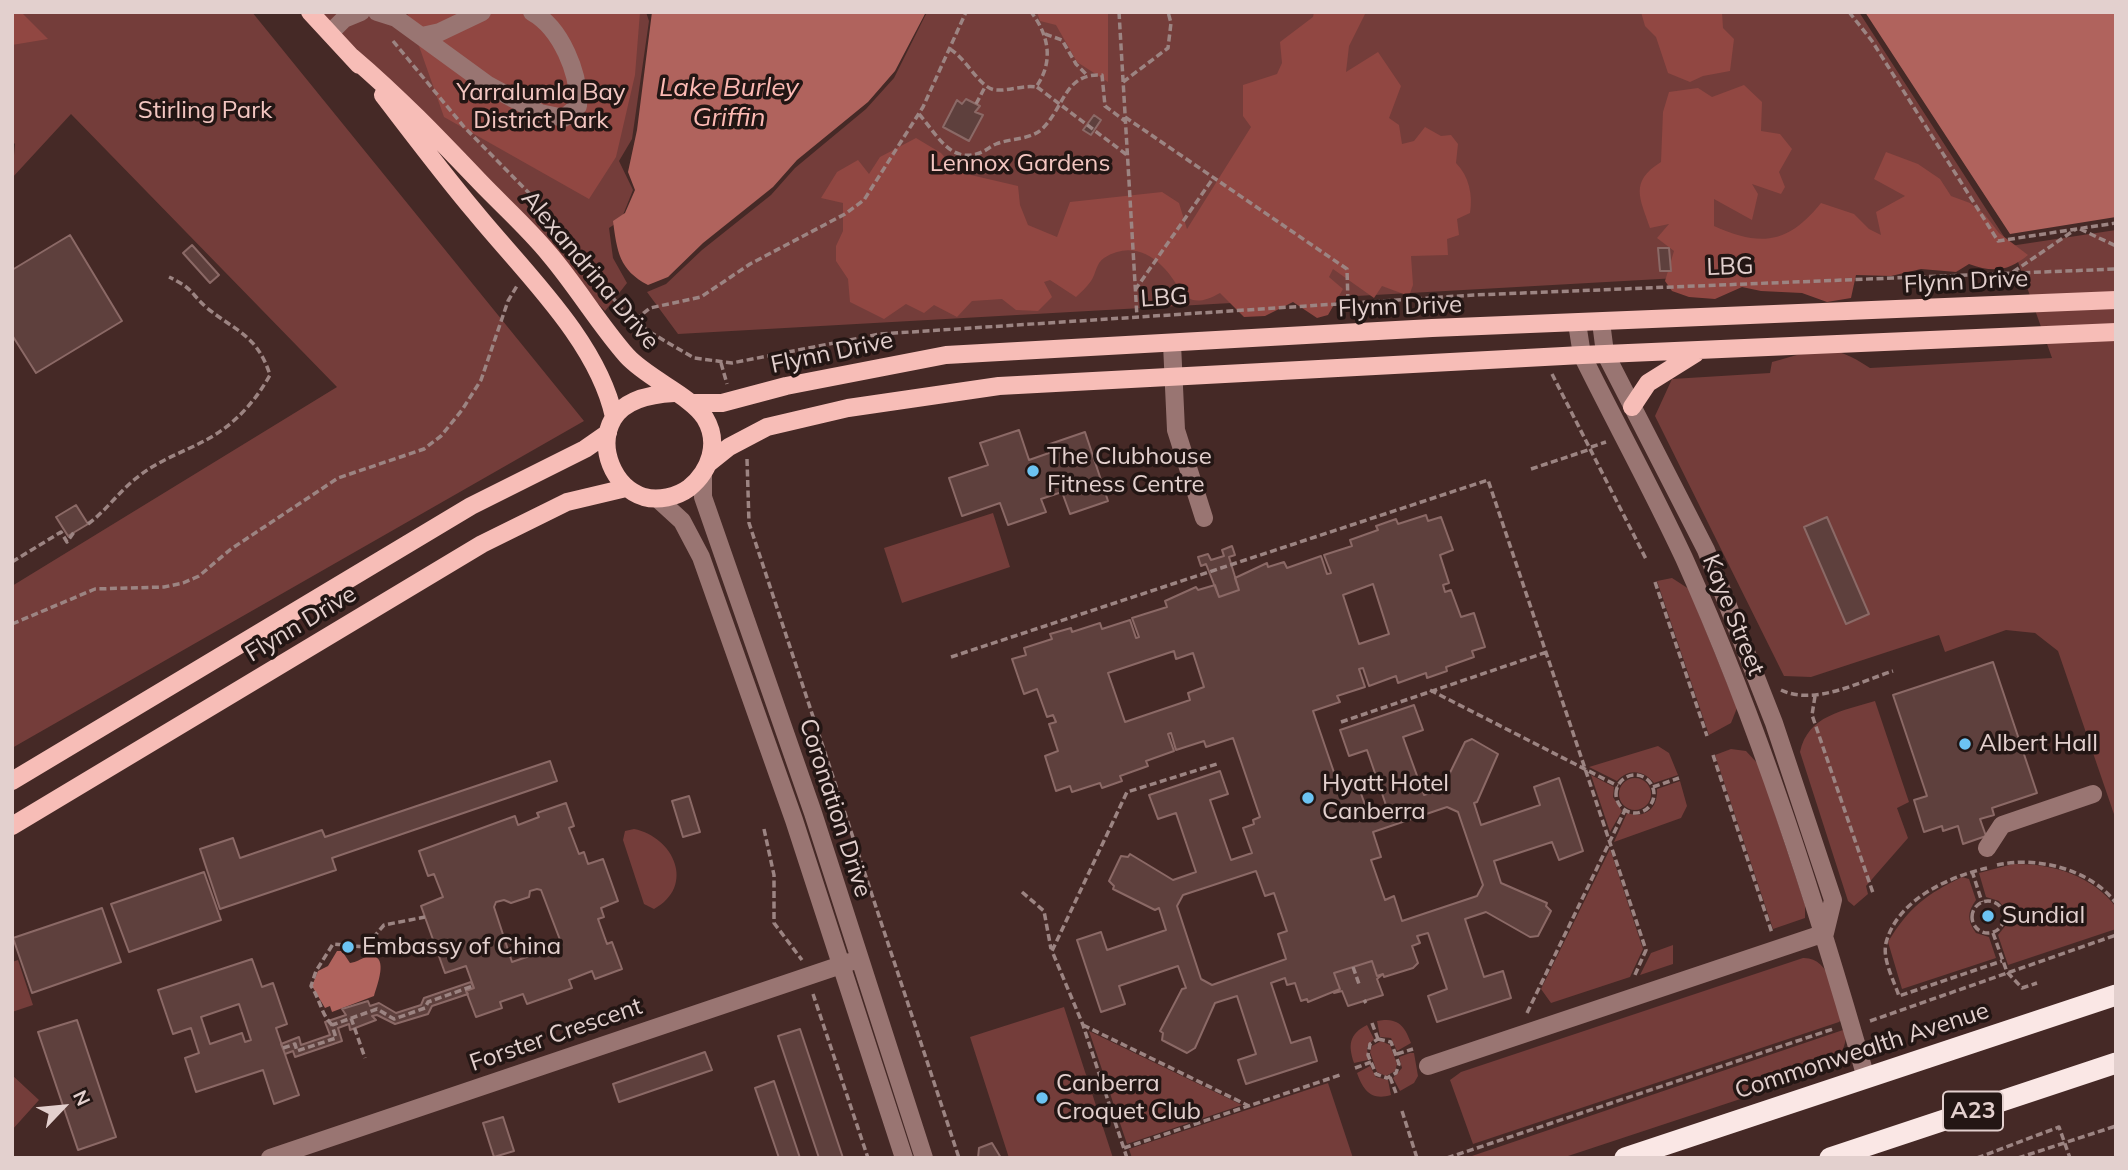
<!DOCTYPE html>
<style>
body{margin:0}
#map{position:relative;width:2128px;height:1170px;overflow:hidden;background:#452926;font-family:Mulish,sans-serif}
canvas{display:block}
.frame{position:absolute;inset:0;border:14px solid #e3d0ce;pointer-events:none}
.north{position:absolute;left:28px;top:1072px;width:70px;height:70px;-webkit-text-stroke:5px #231614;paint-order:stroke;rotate:64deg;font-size:19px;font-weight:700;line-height:28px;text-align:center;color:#e3d0ce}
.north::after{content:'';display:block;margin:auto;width:24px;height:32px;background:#e3d0ce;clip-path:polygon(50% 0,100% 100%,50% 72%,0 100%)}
</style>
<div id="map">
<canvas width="2128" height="1170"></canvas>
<div class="frame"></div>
<div class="north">N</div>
</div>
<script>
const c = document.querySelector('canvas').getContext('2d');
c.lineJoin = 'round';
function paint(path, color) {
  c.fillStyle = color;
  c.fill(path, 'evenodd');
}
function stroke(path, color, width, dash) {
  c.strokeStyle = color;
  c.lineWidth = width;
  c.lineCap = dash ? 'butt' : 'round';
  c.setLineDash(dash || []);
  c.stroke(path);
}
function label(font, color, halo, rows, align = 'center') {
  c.font = font + ' Mulish,sans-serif';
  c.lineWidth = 7;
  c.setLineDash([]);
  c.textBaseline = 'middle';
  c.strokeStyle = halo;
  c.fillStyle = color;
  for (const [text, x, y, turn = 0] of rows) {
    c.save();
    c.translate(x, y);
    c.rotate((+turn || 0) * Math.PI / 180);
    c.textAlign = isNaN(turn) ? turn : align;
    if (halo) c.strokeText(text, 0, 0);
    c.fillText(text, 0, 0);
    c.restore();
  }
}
paint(new Path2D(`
 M12 12H252L584 421 12 748V586L337 387 71 114 12 178 15 144 12 141Z
 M319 12H646L649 21 632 139 619 161 633 190 621 220 609 228 613 258 627 283 605 311Z
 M927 12H1859L2010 246 2116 230V820L2058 651 2035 633 2006 630 1945 652 1939 635 1811 677 1784 676 1655 416 1672 379 1770 373 1772 362C1817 350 1828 340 1870 368L2052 358 2017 259 678 334 647 292 666 284 702 250 771 195 795 168 866 109 894 78Z
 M993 513 1010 567 902 603 884 548Z
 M1672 578 1689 589 1737 708 1731 723 1709 735 1657 581Z
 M1875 701 1909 802 1897 808 1908 838 1866 886 1868 894 1854 906 1848 901 1800 752C1808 715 1843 711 1875 701Z
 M1658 746 1669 753 1678 775 1654 783C1644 770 1628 768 1617 781L1589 767Z
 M1731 749 1746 751 1759 765 1805 905V918L1773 929 1715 755Z
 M1591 775 1614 787 1613 797 1622 811 1610 832Z
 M1619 794a16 16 0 1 1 32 0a16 16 0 1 1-32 0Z
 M1680 781 1687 806 1681 818 1614 842 1627 813C1646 819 1658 808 1657 789Z
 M634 829C674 837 696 886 654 909L644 904 623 840 625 831Z
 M1610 849 1643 949 1630 977 1551 1003 1541 989Z
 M2013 864C2051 863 2092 875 2116 907V929L2008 965 1998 935 2006 925 2007 912 1999 901 1986 897 1979 873Z
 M1962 877 1969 879 1976 900C1967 913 1967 920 1976 933L1989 937 1996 958 1902 989 1888 942C1909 907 1927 894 1962 877Z
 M1673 945V964L1640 975 1651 953Z
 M1803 958C1831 957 1835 997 1843 1018L1839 1022 1473 1144 1450 1080 1461 1072Z
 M18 960 33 1005 12 1012V962Z
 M1064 1007 1113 1158H1009L970 1037Z
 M1384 1020C1401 1020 1405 1028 1411 1043L1397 1051 1391 1038 1380 1037 1377 1021Z
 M1367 1025 1374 1039 1367 1047 1368 1060 1354 1063C1348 1045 1349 1034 1367 1025Z
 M1843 1030 1846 1031C1847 1054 1832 1067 1813 1075L1562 1158 1469 1157Z
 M1089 1031 1242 1105 1127 1144Z
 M1381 1041 1390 1045 1397 1064 1395 1071 1386 1076 1377 1072 1370 1052 1372 1046Z
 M1410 1053H1414L1418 1076 1414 1083 1400 1091 1393 1078 1402 1068 1399 1057Z
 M1370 1066 1376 1077 1388 1080 1391 1095C1371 1101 1363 1090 1357 1073Z
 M12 1075 39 1100 12 1130Z
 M1328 1083 1353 1158H1132L1129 1149Z`), '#743d3a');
paint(new Path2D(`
 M12 12H21L48 39 12 45Z
 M407 12H640L635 75 616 157 589 199 444 117Z
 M1037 12H1108V82L1077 62 1056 25 1040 21Z
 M1314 12H1366L1349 46 1346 72 1378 52 1401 86 1389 118 1399 125 1402 144 1414 141 1425 127 1441 136 1451 135 1458 144 1456 163C1469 176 1473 195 1470 213L1457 219 1459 235 1447 239 1448 255 1411 256 1413 285 1409 296 1382 286 1374 298 1333 269 1329 277 1343 289 1328 315 1317 318 1293 302 1265 316 1244 317 1220 293C1182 315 1182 284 1162 266 1145 249 1124 245 1104 258 1096 263 1096 274 1091 281 1087 287 1081 292 1076 297L1050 280 1044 282 1052 297 1038 311 1016 310 1002 299 972 301 957 317 934 305 924 313 906 304 884 319 850 302 848 279 836 261V246L843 231V203L821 198 837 172 858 160 869 174 880 157 916 138 941 153 958 172 1018 186 1020 205 1028 225 1057 237 1070 202 1162 192 1179 203 1187 229 1251 127 1243 116V85L1277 74 1282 63 1280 42 1313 17Z
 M1641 12H1722L1723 28 1734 39 1730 71 1703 76 1690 82 1668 73 1656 37 1645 26Z
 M1744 85 1762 102 1761 131 1780 134 1792 149 1779 172 1785 187 1781 194 1752 184 1758 194 1752 220 1714 199V226C1761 247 1788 244 1821 203L1854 214 1869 229 1881 235 1876 212 1905 196 1874 179 1886 152 1918 164 1940 179 1951 196 1970 203 1985 215 1999 233 2028 255C2009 271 1993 273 1969 264L1956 272 1921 269 1891 276 1856 275 1851 298 1827 302 1802 293 1761 291 1742 287 1715 299 1689 297 1672 291 1665 281 1674 251 1657 238 1669 224 1650 228C1640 198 1629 182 1661 162L1663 112 1669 92 1698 88 1712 97Z`), '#914742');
paint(new Path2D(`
 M652 12H926L895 71 868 102 797 160 773 187 703 243 668 277 648 285C619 270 617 251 613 221L625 213 635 190 628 172 637 130Z
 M1865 12H2116V217L2010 234Z
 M337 951H342L350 963C357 962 360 959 366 957 391 951 377 985 374 996L332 1012 330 1006 325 1008 312 986 318 971 328 966Z`), '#b0635d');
const building = new Path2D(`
 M966 99 980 106 975 112 983 115 969 141 943 127 957 100 962 104Z
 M1094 115 1101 120 1091 135 1083 130Z
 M70 235 122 321 36 373 12 335V270Z
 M192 245 219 275 210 283 183 253Z
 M1658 248H1669L1671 271H1660Z
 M1019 430 1029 460 1049 453 1047 445 1085 432 1108 501 1070 514 1062 492 1041 499 1046 512 1008 525 1000 503 962 516 949 478 988 465 980 443Z
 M76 505 88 524 68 536 56 517Z
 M1426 515 1428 521 1441 517 1453 550 1440 555 1449 583 1443 585 1445 592 1451 590 1461 617 1474 613 1485 647 1472 651 1474 657 1446 667 1447 671 1427 678 1426 673 1398 683 1396 676 1369 686 1363 668 1359 669 1365 687 1337 696 1340 702 1313 711 1340 790 1347 787 1348 791 1359 788 1368 813 1387 808 1367 750 1349 756 1340 730 1414 705 1423 730 1403 737 1424 795 1447 787 1444 785 1465 742 1472 739 1498 754 1477 802 1474 803 1481 825 1540 805 1534 787 1559 778 1583 851 1559 860 1552 842 1494 861 1501 883 1547 903 1546 906 1551 911 1538 936 1530 937 1486 912 1465 919 1484 977 1503 971 1511 998 1437 1022 1428 996 1447 989 1428 933 1417 936 1420 943 1412 946 1418 963 1413 968 1384 977 1383 974 1377 976 1372 961 1334 973 1340 989 1308 1002 1307 999 1301 1001 1295 983 1287 985 1285 978 1271 983 1291 1043 1310 1037 1317 1061 1246 1084 1238 1060 1256 1054 1237 996 1215 1003 1195 1048 1187 1053 1162 1040 1163 1033 1160 1031 1182 989 1186 988 1178 966 1119 986 1125 1004 1101 1012 1077 940 1101 932 1107 950 1166 930 1159 908 1155 910 1113 889 1114 886 1109 881 1121 856 1128 857 1130 854 1173 880 1196 872 1176 813 1158 819 1149 795 1220 771 1228 794 1210 800 1231 860 1252 853 1243 828 1254 824 1253 820 1260 817 1233 738 1206 747 1204 741 1176 750 1171 733 1168 734 1174 751 1146 761 1148 766 1120 776 1122 781 1102 788 1100 783 1072 792 1070 786 1056 791 1045 756 1058 751 1049 724 1056 722 1053 715 1047 717 1037 689 1024 694 1012 659 1026 655 1024 648 1052 639 1050 634 1071 628 1072 632 1100 623 1102 629 1130 620 1136 638 1139 637 1132 618 1167 607 1165 601 1196 587 1198 590 1215 585 1219 597 1239 590 1235 578 1267 563 1268 567 1284 562 1287 568 1321 556 1327 574 1331 573 1324 555 1352 546 1350 540 1378 530 1376 526 1396 519 1398 524ZM1373 584 1389 634 1359 644 1343 595ZM1174 651 1176 659 1193 653 1204 687 1188 693 1190 700 1125 722 1108 673ZM1447 807 1458 812 1483 885 1477 896 1402 921 1394 896 1385 900 1371 860 1381 857 1373 832ZM1256 871 1265 896 1274 893 1287 931 1278 934 1286 959 1212 985 1201 979 1177 906 1183 895Z
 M1827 517 1869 614 1846 624 1804 527Z
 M1232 546 1235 555 1229 557 1239 590 1219 597 1206 564 1201 566 1198 557 1208 554 1211 560 1224 556 1222 550Z
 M1993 662 2037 793 1992 808 1994 815 1980 819 1986 836 1963 844 1958 826 1943 831 1942 826 1924 832 1914 800 1927 796 1893 695Z
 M550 761 557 781 332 858 336 870 220 909 200 849 233 838 240 858 322 830 325 837Z
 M689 796 700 832 683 837 672 801Z
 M566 803 574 826 569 828 579 854 584 852 588 864 603 859 618 901 601 908 604 917 598 919 607 944 612 942 622 969 595 979 592 971 569 980 572 988 527 1004 523 994 500 1002 502 1008 476 1017 466 991 474 988 466 966 445 973 421 906 443 897 434 874 428 876 419 851 515 816 518 825 539 817 537 813ZM537 889 541 890 562 945 512 962 494 907 496 902 504 900 511 903 529 897 530 891Z
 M204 872 221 920 129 952 111 904Z
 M102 908 121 962 32 993 13 938Z
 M252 959 262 987 273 983 287 1024 276 1028 299 1095 274 1104 263 1070 196 1092 185 1058 199 1053 191 1028 173 1034 158 990ZM239 1004 251 1040 245 1042 242 1033 210 1044 201 1017Z
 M1372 961 1377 976 1383 974 1377 979 1383 995 1348 1006 1342 991 1334 993 1340 989 1334 973Z
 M471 982 474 988 466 991 468 994 432 1006 428 1014 395 1024 377 1015 372 1016 376 1020 350 1030 349 1024 338 1028 342 1041 295 1057 293 1051 285 1054 281 1044 299 1037 301 1045 330 1035 325 1022 346 1015 342 1009 368 1001 370 1006 379 1003 396 1013 421 1005 424 998Z
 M77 1020 116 1137 78 1150 38 1032Z
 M800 1029 843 1158H819L778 1036Z
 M705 1052 712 1070 619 1102 613 1084Z
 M774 1081 800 1158H779L755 1088Z
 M503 1117 514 1151 494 1157 483 1123Z
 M992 1143 1001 1158H978L979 1148Z`);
paint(building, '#5e403d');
stroke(building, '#8b6966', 2);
stroke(new Path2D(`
 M1119 12 1137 317
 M1849 12 1872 41 1998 241 2116 223
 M1045 34 1062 40 1076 64 1086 74
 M393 41 465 128 533 197 621 308 648 331 694 358 732 363 880 334 1474 295 2116 269
 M950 49C967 59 980 89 996 90 1010 91 1022 85 1036 87 1054 62 1049 35 1031 12
 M1123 82 1168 48 1171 23 1168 12
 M1037 87 1127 155
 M976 104 985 87
 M919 114C936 133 951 166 982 152 987 150 991 146 996 144 1011 138 1030 140 1042 129 1065 107 1064 73 1102 75L1105 106 1125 121
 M1125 117 1347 269 1348 303
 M2080 229 2116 246
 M2013 272 2076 229
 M1135 290 1214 177
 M635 320 650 308 701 297 750 264 845 214 864 200 923 107 966 12
 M721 363 727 384
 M1552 374 1646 559
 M1591 447 1606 442
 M747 459 749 523 959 1158
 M1531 469 1591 449
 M88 524C107 510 120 490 139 476 159 460 184 452 206 440 234 425 255 402 270 375 257 335 237 332 207 308 190 293 194 289 169 277
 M12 562 61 532 67 542 74 532
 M1655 582 1707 736
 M12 624 95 589 164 587 183 583 199 576 231 549 338 478 424 449 441 436 462 410 481 380 508 301 517 286
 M951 657 1488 480 1646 950 1634 977
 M1430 690 1618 786
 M1781 690C1815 706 1859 682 1893 671
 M1815 696 1812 715 1873 893
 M1341 722 1547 652
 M1713 755 1772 933
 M1616 794a19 19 0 1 1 38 0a19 19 0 1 1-38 0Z
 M1653 787 1679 778
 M764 829 774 875V923L802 960
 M1997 865C2037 856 2090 869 2116 903
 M1987 868C1948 877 1897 900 1886 943 1882 959 1894 981 1899 996L2002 961
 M1972 871 1982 902
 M1022 892 1044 911 1051 949
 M1972 917a16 16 0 1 1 32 0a16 16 0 1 1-32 0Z
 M1993 933 2007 972 2022 988 2037 983
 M1353 967 1359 984
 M813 994 868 1158
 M1364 1000 1366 1003
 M1527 1013 1625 810
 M351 1018 365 1058
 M1870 1021 2116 935
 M1372 1023 1378 1039
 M332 1025C321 1014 320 999 311 986L316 971 333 944 365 947 384 925 425 917
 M1083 1025 1249 1106
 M1378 1039 1391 1042 1399 1064 1396 1073 1387 1078 1376 1074 1368 1055 1370 1044Z
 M283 1048 295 1044 297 1051 336 1038 332 1025 377 1009 394 1019 425 1008 428 1002 473 986
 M1397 1054 1413 1049
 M1355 1068 1371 1062
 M1390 1077 1396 1093
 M1402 1111 1417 1158
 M1124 1148 1340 1075
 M1127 1158 1083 1025 1052 951 1127 792 1220 763
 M1447 1158 1833 1029
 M1977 1158 2059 1127 2070 1158
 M2018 1158 2116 1126`), '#9c8482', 3.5, [7, 3.5]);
stroke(new Path2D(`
 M377 12 396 18 488 85 540 113 564 118 578 106C580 74 561 28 532 12
 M330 33 344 19 361 12
 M422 36 440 32 482 12
 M1601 322 1605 353 1706 550 1774 723 1833 900 1825 933
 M1577 323 1582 355C1615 422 1652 489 1684 558 1759 725 1816 902 1866 1078
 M1172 344 1176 430 1204 518
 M703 475V497L813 813 924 1158
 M658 499 682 521 701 557 794 820 904 1158
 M1987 848 2002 825 2093 794
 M1428 1066 1825 933
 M270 1158 850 962`), '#997572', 18);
stroke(new Path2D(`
 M310 12 359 65
 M352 57C398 96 439 139 480 182 503 206 529 229 550 255 577 287 599 324 627 356 648 379 690 395 705 418 720 443 710 471 689 488 677 497 658 501 644 497 613 487 597 447 613 419 625 399 654 394 674 393
 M383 95C413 134 443 174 475 212 523 271 598 341 614 417
 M691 403H722L786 386 946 355 1432 328 2116 300
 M1632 407 1648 383 1696 353
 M709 463 729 447 767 427 848 408 999 386 1582 355 2116 332
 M12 781 471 506 585 449 608 433
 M12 826 482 544 567 502 626 488`), '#f7bdb7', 18);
stroke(new Path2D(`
 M1625 1158 2116 995
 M1830 1158 2116 1063`), '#fae7e5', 21);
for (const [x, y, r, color] of [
 [1033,471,7,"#6cc3f2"],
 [1965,744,7,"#6cc3f2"],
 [1308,798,7,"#6cc3f2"],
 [1988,916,7,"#6cc3f2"],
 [348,947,7,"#6cc3f2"],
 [1042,1098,7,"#6cc3f2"]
]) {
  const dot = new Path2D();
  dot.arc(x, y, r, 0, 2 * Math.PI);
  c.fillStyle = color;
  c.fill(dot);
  stroke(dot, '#231614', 2.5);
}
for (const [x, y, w] of [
 [1973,1111,60]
]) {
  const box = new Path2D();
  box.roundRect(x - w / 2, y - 19.5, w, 39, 5);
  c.fillStyle = '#231614';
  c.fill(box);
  stroke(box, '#e3d0ce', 2);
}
label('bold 23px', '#e3d0ce', null, [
 ["A23",1973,1111]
]);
label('24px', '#f3c6c1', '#231614', [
 ["Yarralumla Bay",541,93],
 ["District Park",541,121],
 ["Stirling Park",205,111],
 ["Lennox Gardens",1020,164]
]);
label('24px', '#e3d0ce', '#231614', [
 ["LBG",1730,267,-2],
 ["Alexandrina Drive",590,270,50],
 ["Flynn Drive",1966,282,-3],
 ["LBG",1164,298,-4],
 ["Flynn Drive",1400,307,-2],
 ["Flynn Drive",832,353,-12],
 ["Kaye Street",1733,615,68],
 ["Flynn Drive",301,624,-31],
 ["Coronation Drive",835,808,72],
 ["Forster Crescent",556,1035,-19],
 ["Commonwealth Avenue",1862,1051,-18]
]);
label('24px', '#e3d0ce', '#231614', [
 ["The Clubhouse",1047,457],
 ["Fitness Centre",1047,485],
 ["Albert Hall",1979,744],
 ["Hyatt Hotel",1322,784],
 ["Canberra",1322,812],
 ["Sundial",2002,916],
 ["Embassy of China",362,947],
 ["Canberra",1056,1084],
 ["Croquet Club",1056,1112]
], 'left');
label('italic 26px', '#fdbab4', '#231614', [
 ["Lake Burley",729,88],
 ["Griffin",729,118]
]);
</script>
